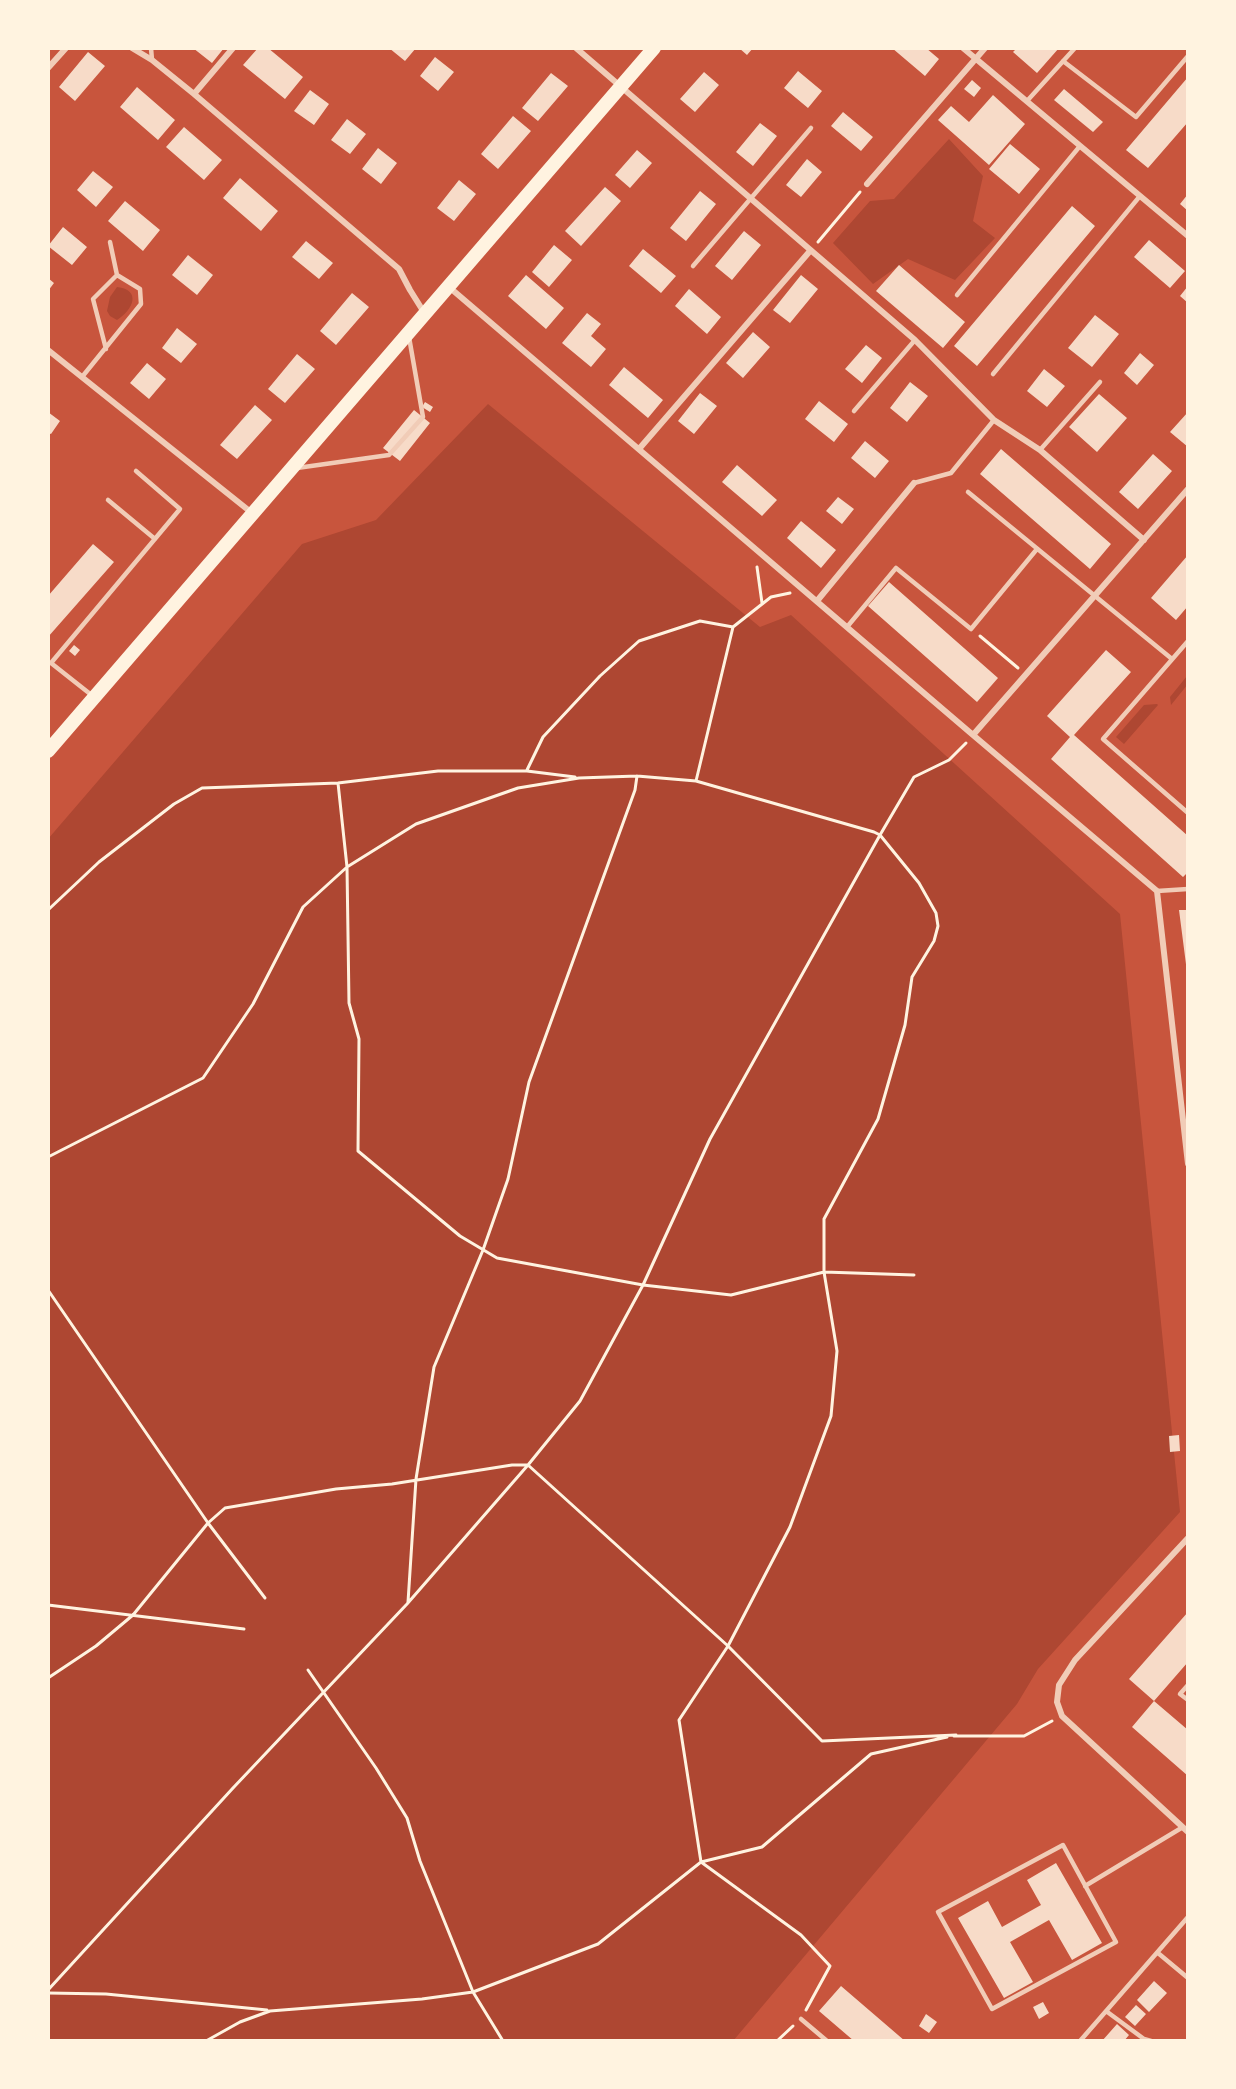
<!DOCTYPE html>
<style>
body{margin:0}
#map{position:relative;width:1236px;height:2089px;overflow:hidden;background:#c8553d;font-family:Rubik,sans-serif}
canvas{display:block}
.frame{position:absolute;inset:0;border:50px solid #fff3e0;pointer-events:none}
</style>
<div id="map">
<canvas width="1236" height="2089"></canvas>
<div class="frame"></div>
</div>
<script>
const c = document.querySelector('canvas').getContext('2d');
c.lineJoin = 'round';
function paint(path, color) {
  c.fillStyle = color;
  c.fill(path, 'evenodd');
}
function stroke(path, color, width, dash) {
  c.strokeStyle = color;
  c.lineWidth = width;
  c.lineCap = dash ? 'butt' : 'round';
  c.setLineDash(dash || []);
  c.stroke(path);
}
paint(new Path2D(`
 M949 139 983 176 973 221 995 238 955 280 908 259 873 284 833 243 870 201 894 199Z
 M117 287C142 290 133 310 117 320L110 316 107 311 110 297Z
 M488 404 760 627 791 615 1120 914 1180 1512 1038 1669 1017 1704 733 2041H48V839L302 544 376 520Z
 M1187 676 1188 684 1171 705 1170 697Z
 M1157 704 1158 705 1124 744 1116 737 1144 705Z`), '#ae4732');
paint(new Path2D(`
 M193 48H224L212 63Z
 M258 48H268L303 77 285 99 243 65Z
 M389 48H416L405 61Z
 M739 48H753L747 55Z
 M892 48H926L939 59 925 76Z
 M1017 48H1059L1037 73 1013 52Z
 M88 52 105 66 75 101 59 87Z
 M435 57 454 72 438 91 420 76Z
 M798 71 822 91 808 108 784 88Z
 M704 72 719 85 695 112 680 99Z
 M551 73 568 86 538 121 522 108Z
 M1188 77V122L1148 168 1126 150Z
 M972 80 981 88 974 97 964 89Z
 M137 87 175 120 158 140 120 107Z
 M1064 89 1103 122 1093 132 1054 100Z
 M310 90 329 104 314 125 294 111Z
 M993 95 1025 124 989 165 938 120 951 106 969 122Z
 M843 112 873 137 861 151 831 126Z
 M513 116 531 131 498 169 481 154Z
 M347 119 366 134 350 154 331 140Z
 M760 123 777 136 753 166 736 152Z
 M184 127 222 160 204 180 166 147Z
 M1010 144 1040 169 1019 194 989 169Z
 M378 148 397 163 381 184 362 169Z
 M637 150 652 163 630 188 615 175Z
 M807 159 822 172 801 197 786 185Z
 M93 171 113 187 96 207 77 190Z
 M240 178 278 211 261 231 223 198Z
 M459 180 476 194 454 221 437 208Z
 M605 187 621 201 581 246 565 231Z
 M700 191 716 204 686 241 670 228Z
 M1188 194V211L1180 204Z
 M125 201 160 230 143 251 108 221Z
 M1072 206 1095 226 977 366 954 346Z
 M63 227 87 247 72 265 48 246Z
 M744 231 761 245 732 280 715 266Z
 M1149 240 1185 271 1170 288 1134 257Z
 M306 241 333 263 319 279 292 257Z
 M554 245 572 260 549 287 532 272Z
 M643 249 676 276 661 293 629 266Z
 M188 255 213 275 197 295 172 275Z
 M899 265 965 322 943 348 876 291Z
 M526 275 564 308 546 329 508 296Z
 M801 275 818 289 790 323 773 310Z
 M48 278 54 283 48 291Z
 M1188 286V303L1180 296Z
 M689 289 721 317 707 334 675 306Z
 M352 293 369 307 336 345 320 331Z
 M587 313 601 324 591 336 606 349 591 367 562 343Z
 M1095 315 1119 334 1092 367 1068 348Z
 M177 328 197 344 181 363 162 348Z
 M753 332 770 347 743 378 726 363Z
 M866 345 882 358 862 383 845 369Z
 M1140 353 1154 365 1137 385 1124 373Z
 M297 354 315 369 285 403 268 389Z
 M147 363 166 379 149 399 130 383Z
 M624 367 663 400 648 418 609 385Z
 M1044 369 1065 386 1047 407 1027 391Z
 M910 382 928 396 907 422 890 408Z
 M700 393 717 406 694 434 678 421Z
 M1099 394 1127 418 1097 452 1069 427Z
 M819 401 848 424 834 442 805 419Z
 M425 402 433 407 430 412 422 407Z
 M255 405 272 420 237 459 220 445Z
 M414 410 430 423 400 461 383 448Z
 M48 412 60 421 51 434 48 433Z
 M1188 412V447L1170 432Z
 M865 441 889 461 875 478 851 458Z
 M1001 449 1111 544 1090 569 980 474Z
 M1153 454 1172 471 1138 509 1119 492Z
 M737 465 777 500 762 516 722 482Z
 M838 497 854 509 842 524 826 511Z
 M801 521 836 550 821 568 787 538Z
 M93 544 114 562 48 637V596Z
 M1188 555V606L1176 620 1151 598Z
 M889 582 998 678 977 702 868 606Z
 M74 645 80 650 75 656 69 651Z
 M1106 650 1131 672 1074 735 1188 836V872L1183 877 1051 759 1070 737 1047 716Z
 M1179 910H1188V972H1187Z
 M1179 1435 1180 1451 1170 1452 1169 1436Z
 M1188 1612V1662L1154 1701 1129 1679Z
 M1154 1701 1188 1730V1776L1132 1727Z
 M1056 1863 1102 1943 1072 1960 1049 1920 1010 1942 1033 1982 1004 1998 958 1918 988 1901 1002 1927 1041 1905 1027 1880Z
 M1154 1981 1167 1993 1149 2012 1137 2000Z
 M841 1986 905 2041H854L819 2011Z
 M1043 2002 1049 2013 1039 2019 1033 2007Z
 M1136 2005 1146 2014 1135 2026 1125 2017Z
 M926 2014 937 2022 929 2033 919 2026Z
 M1117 2024 1129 2035 1124 2041H1102Z`), '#f7dbc8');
stroke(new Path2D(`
 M818 242 860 192
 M757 567 762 603
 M980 636 1018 668
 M527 770 543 737 600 676 639 641 700 621 733 627
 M696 781 733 627 771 597 790 593
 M338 783 347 867 349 1003 359 1039 358 1151 460 1236 497 1258 643 1285 731 1295 824 1272 914 1275
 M48 910 99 862 174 804 202 788 338 783 438 771H527L575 777
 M48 1157 203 1078 253 1004 303 907 347 867 416 824 518 788 579 778 637 776 696 781 874 832 880 835 919 883 936 913 938 926 934 941 912 977 905 1025 878 1119 824 1219V1272L837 1351 831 1416 790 1527 728 1646 679 1720 701 1862 598 1944 473 1992 422 1999 270 2011 240 2022 206 2041
 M48 1290 208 1523 265 1598
 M408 1602 416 1479 434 1367 483 1250 508 1179 529 1082 635 790 637 776
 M48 1605 244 1629
 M308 1670 376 1768 407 1818 420 1861 473 1992 503 2041
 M48 1678 96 1646 133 1615 208 1523 225 1508 336 1489 392 1484 512 1465H528L728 1646 822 1741 956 1735
 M954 1736H1024L1052 1721
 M48 1990 233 1788 407 1604 528 1465 580 1401 643 1285 710 1139 880 835 914 777 949 760 966 743
 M48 1993 106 1994 267 2010
 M806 2010 830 1966 801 1935 701 1862 762 1847 871 1754 947 1737
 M777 2041 793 2026`), '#fff3e0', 3);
stroke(new Path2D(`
 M151 48 152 60
 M1063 61 1136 117 1188 56
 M1027 101 1075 48
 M110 242 117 275
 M693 266 811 128
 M957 295 1080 146
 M993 374 1140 196
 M82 377 141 304 140 289 117 275 93 299 106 349
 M854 411 915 340
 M1040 450 1100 382
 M297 468 389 455 423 417 409 337
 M914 483 951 473 994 420
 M968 492 1172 659
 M108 500 155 539
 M847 627 896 568 971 629 1037 549
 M1188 641 1103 739 1188 813
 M94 697 51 663 180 509 136 471
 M1157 891 1188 889
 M1188 1685 1180 1694 1188 1700
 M1063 1845 1116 1942 992 2009 938 1912Z
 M1085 1886 1183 1827
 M1158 1953 1188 1978
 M1106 2011 1144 2039 1151 2041
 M801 2019 827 2041
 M1080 2041 1188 1917`), '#f1ccb7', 4.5);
stroke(new Path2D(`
 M132 48 152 60 194 94 399 269 410 290 425 314
 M576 48 915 340 994 420 1040 450 1144 540
 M963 48 1188 236
 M48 68 66 48
 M194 94 233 48
 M867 184 985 48
 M449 287 973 735
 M48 350 252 513
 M639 449 810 251
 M1188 489 973 735 1157 891 1188 1164
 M817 601 914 483
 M1188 1538 1075 1660 1059 1685 1057 1702 1062 1716 1188 1832`), '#f1ccb7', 6);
stroke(new Path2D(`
 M48 751 654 48`), '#fff3e0', 14);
</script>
